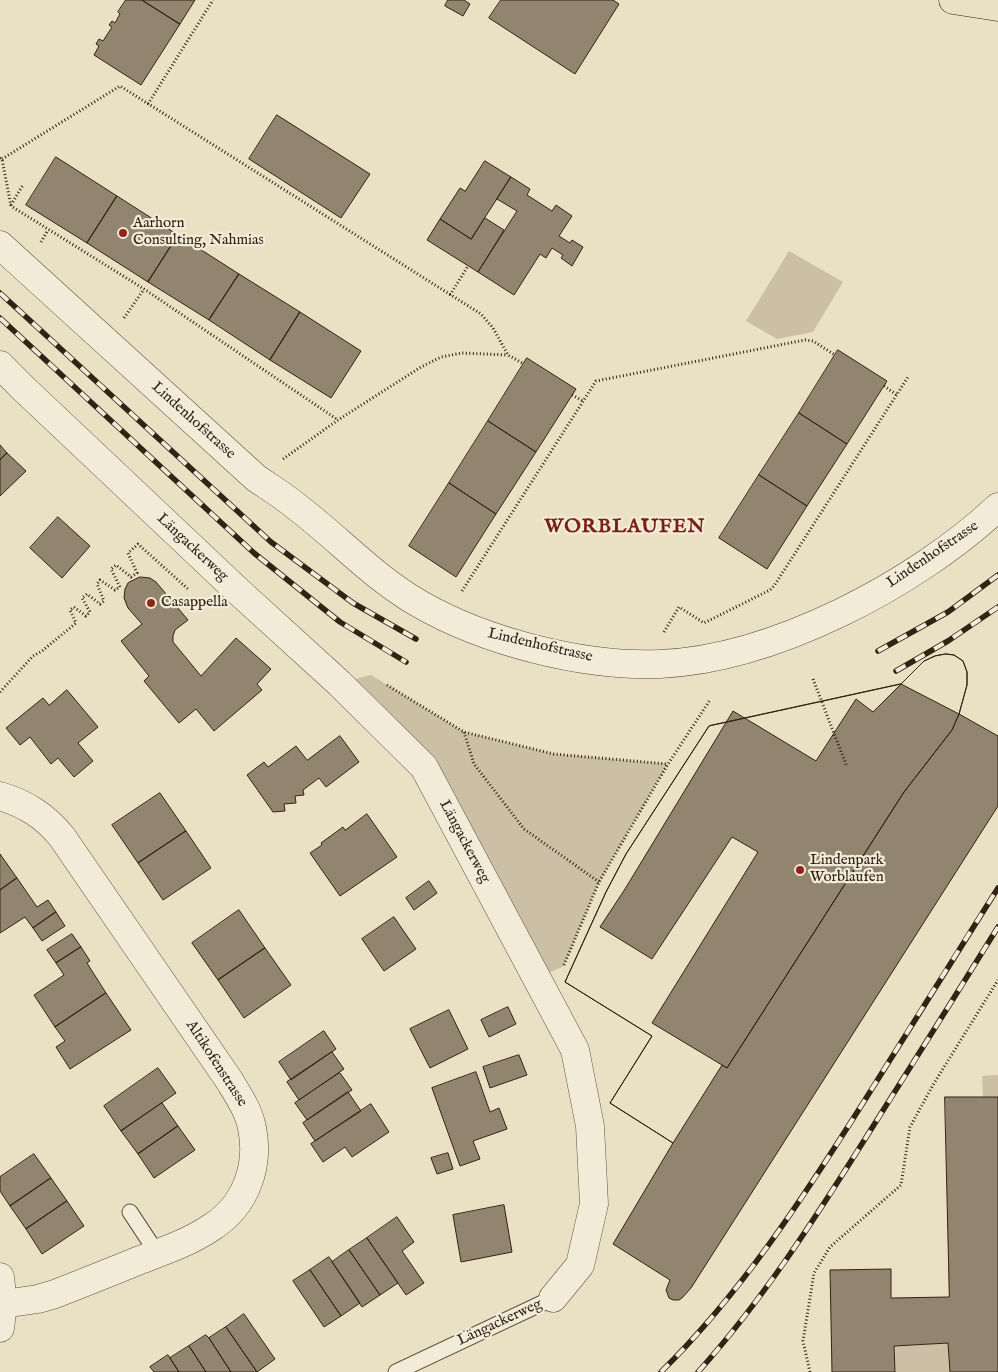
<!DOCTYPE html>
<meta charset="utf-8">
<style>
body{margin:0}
canvas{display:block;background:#eae0c3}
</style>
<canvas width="998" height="1372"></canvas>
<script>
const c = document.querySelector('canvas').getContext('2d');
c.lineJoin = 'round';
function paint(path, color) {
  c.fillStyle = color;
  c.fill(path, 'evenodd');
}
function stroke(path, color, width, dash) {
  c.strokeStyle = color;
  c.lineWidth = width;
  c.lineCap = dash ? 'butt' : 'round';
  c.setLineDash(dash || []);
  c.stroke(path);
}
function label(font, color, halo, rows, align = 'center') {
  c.font = font + ' "IM FELL English",serif';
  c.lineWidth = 4.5;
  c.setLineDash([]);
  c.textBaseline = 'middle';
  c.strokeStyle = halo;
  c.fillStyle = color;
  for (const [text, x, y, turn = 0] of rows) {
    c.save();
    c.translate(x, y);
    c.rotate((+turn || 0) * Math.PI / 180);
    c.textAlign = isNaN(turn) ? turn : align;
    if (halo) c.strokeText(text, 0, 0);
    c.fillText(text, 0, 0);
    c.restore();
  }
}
paint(new Path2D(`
 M789 251 843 282 813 332 777 339 746 321Z
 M371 675 464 732 554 754 668 764 599 882 564 966 537 978 424 767 339 683Z
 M998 1075V1097H983L982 1076Z
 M948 1343 950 1372H895L894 1346Z`), '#cbc0a5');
const building = new Path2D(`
 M126 0H142L180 24 141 85 94 55 99 46 96 44 99 39 103 41 112 27 109 25 112 21 115 23 120 14 118 12Z
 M142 0H195L180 24Z
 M448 0H464L470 4 463 16 445 6Z
 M501 0H613L619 4 575 74 489 18Z
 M277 115 370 174 341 218 249 159Z
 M56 157 117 196 87 243 26 205Z
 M485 161 511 177 471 239 440 219 460 188 465 191Z
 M511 177 530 189 527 195 552 211 556 205 572 216 559 236 570 243 572 240 583 247 572 266 561 258 563 255 552 248 546 258 540 254 514 295 478 272 517 211 497 199Z
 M117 196 178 235 148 282 87 243Z
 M485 218 504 230 478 272 427 240 440 219 471 239Z
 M178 235 239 274 209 320 148 282Z
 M239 274 300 312 270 360 209 320Z
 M300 312 361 351 331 398 270 360Z
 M838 350 887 381 847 444 799 413Z
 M527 358 576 389 536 452 488 421Z
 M799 413 847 444 807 506 759 475Z
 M488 421 536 452 496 514 449 483Z
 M0 445 7 453 0 460Z
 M7 453 26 471 0 496V460Z
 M759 475 807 506 767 569 719 538Z
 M449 483 496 514 456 577 409 546Z
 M58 517 90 546 62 578 30 548Z
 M140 577 150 578 156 582 188 620 175 630 173 636V642L201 676 236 638 271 669 257 684 262 690 214 731 196 709 179 723 144 681 149 676 121 641 142 624 128 608 124 598 125 589 128 583Z
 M946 654 954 655 963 661 967 672V685L959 714 952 730 904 792 727 1068 652 1023 758 852 732 837 652 959 600 927 625 889 733 711 816 761 856 699 873 712 924 661 935 656Z
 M946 654 954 655 963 661 967 672V685L959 714 952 730 904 792 727 1068 722 1065 673 1143 610 1103 652 1036 565 982 606 892 626 854 709 726 901 684 924 661 935 656Z
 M901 684 959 714 998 736V806L691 1288 682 1298 679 1300H673L669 1298 666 1290 670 1280 613 1244 673 1143 610 1103 652 1036 565 982 606 892 626 854 709 726Z
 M67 690 98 727 78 743 93 761 74 777 58 758 51 764 30 737 20 745 6 728 43 698 49 705Z
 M340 736 359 762 326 787 319 778 303 790 304 795 295 796 296 803 284 804 285 811 273 812 247 775 264 762 268 767 296 746 307 760Z
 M160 793 186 831 138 863 112 825Z
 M367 814 397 857 340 896 310 853 322 845 321 843 343 827 345 830Z
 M186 831 211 868 163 900 138 863Z
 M0 854 17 878 0 890Z
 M17 878 37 907 48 900 56 912 33 928 25 917 0 933V890Z
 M429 881 437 893 414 910 406 898Z
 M239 910 265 948 218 980 192 943Z
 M56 912 65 926 42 941 33 928Z
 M394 917 416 949 384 971 362 939Z
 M72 934 81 947 56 963 47 950Z
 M81 947 90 961 87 963 106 993 55 1027 34 995 64 975 56 963Z
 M265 948 291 985 244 1018 218 980Z
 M106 993 131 1030 70 1069 56 1047 65 1041 55 1027Z
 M508 1007 516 1024 489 1037 481 1020Z
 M449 1010 468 1049 430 1068 410 1029Z
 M324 1031 336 1049 291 1080 279 1062Z
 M332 1052 344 1069 299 1100 287 1082Z
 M519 1055 527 1075 490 1088 483 1067Z
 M158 1068 176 1093 121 1131 104 1106Z
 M476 1072 490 1112 499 1108 507 1129 473 1141 480 1159 460 1166 432 1088Z
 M340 1073 352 1090 307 1120 295 1103Z
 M348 1092 361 1111 315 1141 303 1123Z
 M945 1097H998V1372H950L948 1343 894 1346 895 1372H832L830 1270 891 1269V1298L949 1297Z
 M162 1103 178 1126 138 1154 121 1131Z
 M371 1104 389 1132 352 1157 345 1147 323 1162 311 1144Z
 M178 1126 195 1150 154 1178 138 1154Z
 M448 1153 453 1169 437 1174 431 1158Z
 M34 1154 51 1178 10 1206 0 1191V1177Z
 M51 1178 67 1201 26 1229 10 1206Z
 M67 1201 84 1226 42 1254 26 1229Z
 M504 1205 512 1252 461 1262 453 1215Z
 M397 1217 414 1242 402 1251 424 1283 406 1295 367 1238Z
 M367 1238 398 1283 380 1295 349 1250Z
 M349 1250 380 1295 362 1307 332 1262Z
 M329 1257 360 1303 341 1316 310 1270Z
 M310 1270 341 1316 324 1327 293 1281Z
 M244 1314 275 1359 257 1372 226 1327Z
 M226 1327 257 1372H231L209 1338Z
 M206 1335 209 1338 231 1372H206L189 1346Z
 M189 1346 206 1372H179L170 1358Z
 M168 1355 179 1372H154L150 1367Z`);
paint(building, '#92856f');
stroke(building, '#322314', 1);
const service = new Path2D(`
 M130 1212 157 1253
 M396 1372 553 1298`);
const minor = new Path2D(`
 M0 245 256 478C269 487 284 496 297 507 338 538 373 577 418 603 485 642 584 667 660 664 774 659 916 584 998 507
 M0 365 24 389 238 591 339 683 424 767 575 1050 590 1126 594 1204 580 1265 553 1298
 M0 796C26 804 45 816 62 837L229 1080C238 1095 249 1111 252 1128 260 1167 245 1206 212 1227 190 1242 164 1251 140 1260 111 1272 83 1283 55 1294L38 1299 3 1304
 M0 1277 3 1304 0 1328`);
const primary = new Path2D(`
 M953 0 998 7`);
stroke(service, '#605240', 17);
stroke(minor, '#605240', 29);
stroke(primary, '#322314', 29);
stroke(new Path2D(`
 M148 104 213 0
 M0 158 2 159 11 206 144 289 338 420
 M2 159 120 86 481 314 493 328 508 355 524 364
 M11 205 23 185
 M41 242 48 230
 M450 295 468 266
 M124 318 144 289
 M884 386 897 395
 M572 395 583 401
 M283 459 338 420 421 367 441 357 462 353 508 355
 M462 591 596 381 805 340 813 341 835 355
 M664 632 679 607 704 623 770 590 774 586 908 377
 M813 679 847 767
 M387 685 464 732 554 754 668 764
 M0 692 33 656 42 651 76 623 70 610 74 607 86 616 90 612 82 598 87 594 100 604 104 601 97 584 100 580 115 590 120 587 111 569 116 565 131 577 137 573 128 553 138 544 188 589
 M464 732 474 764 524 829 599 882
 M564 965 599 882 668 764 710 700
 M810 1372 803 1341 814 1273 830 1247 901 1185 910 1127 933 1085 998 980`), '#322314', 3, [1, 2.5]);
stroke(service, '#f1ebd8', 15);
stroke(minor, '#f1ebd8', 28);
stroke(primary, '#eae0c3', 28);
const rail = new Path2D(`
 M0 293 271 542 353 603 416 639
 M0 318 254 553 340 622 406 662
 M878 651 948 612 998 575
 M896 671 948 641 998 607
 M661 1372C742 1292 803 1198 863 1103 908 1031 953 959 998 888
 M698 1372C762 1301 814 1220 865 1139 910 1068 954 998 998 927`);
stroke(rail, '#322314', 5.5);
stroke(rail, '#f1ebd8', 4, [11]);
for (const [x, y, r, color] of [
 [123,233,5,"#8f2418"],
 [151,603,5,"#8f2418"],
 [800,870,5,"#8f2418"]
]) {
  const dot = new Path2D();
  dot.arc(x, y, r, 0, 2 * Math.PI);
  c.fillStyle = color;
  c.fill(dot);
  stroke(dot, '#f1ebd8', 2);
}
label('15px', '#322314', '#f1ebd8', [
 ["Aarhorn",133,224],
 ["Consulting, Nahmias",133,241],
 ["Casappella",161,603],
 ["Lindenpark",810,861],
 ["Worblaufen",810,878]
], 'left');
label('15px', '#322314', '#f1ebd8', [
 ["Lindenhofstrasse",193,421,42],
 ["Längackerweg",192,548,43],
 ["Lindenhofstrasse",933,555,-34],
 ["Lindenhofstrasse",540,646,13],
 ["Längackerweg",464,842,62],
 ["Altikofenstrasse",216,1064,57],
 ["Längackerweg",500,1323,-25]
]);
c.letterSpacing = '1px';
label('bold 20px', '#7a1f14', '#f1ebd8', [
 ["WORBLAUFEN",625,528]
]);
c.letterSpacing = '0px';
</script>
